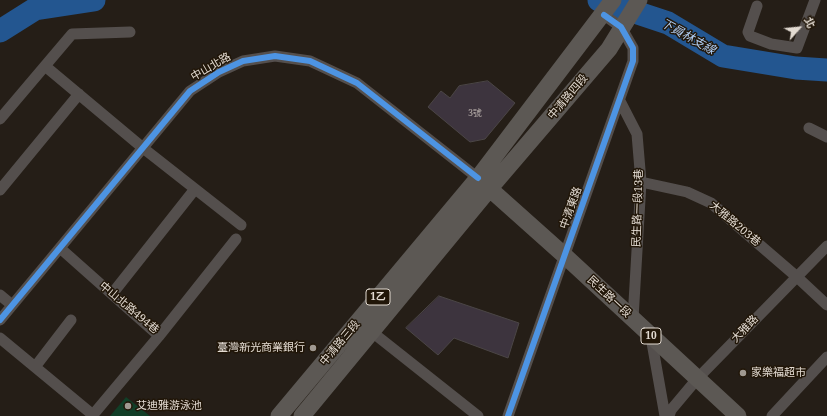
<!DOCTYPE html>
<meta charset="utf-8">
<style>
body{margin:0}
#map{position:relative;width:827px;height:416px;overflow:hidden;background:#251e17;font-family:"Noto Serif","Noto Sans TC",serif}
canvas{display:block}
.north{position:absolute;left:779px;top:8px;width:40px;height:40px;-webkit-text-stroke:3px #211608;paint-order:stroke;rotate:63deg;font-size:11px;font-weight:700;line-height:16px;text-align:center;color:#e3dbd2}
.north::after{content:'';display:block;margin:auto;width:14px;height:18px;background:#e3dbd2;clip-path:polygon(50% 0,100% 100%,50% 72%,0 100%)}
</style>
<div id="map">
<canvas width="827" height="416"></canvas>
<div class="north">北</div>
</div>
<script>
const c = document.querySelector('canvas').getContext('2d');
c.lineJoin = 'round';
function paint(path, color) {
  c.fillStyle = color;
  c.fill(path, 'evenodd');
}
function stroke(path, color, width, dash) {
  c.strokeStyle = color;
  c.lineWidth = width;
  c.lineCap = dash ? 'butt' : 'round';
  c.setLineDash(dash || []);
  c.stroke(path);
}
function label(font, color, halo, rows, align = 'center') {
  c.font = font + ' "Noto Serif","Noto Sans TC",serif';
  c.lineWidth = 3;
  c.setLineDash([]);
  c.textBaseline = 'middle';
  c.strokeStyle = halo;
  c.fillStyle = color;
  for (const [text, x, y, turn = 0] of rows) {
    c.save();
    c.translate(x, y);
    c.rotate((+turn || 0) * Math.PI / 180);
    c.textAlign = isNaN(turn) ? turn : align;
    if (halo) c.strokeText(text, 0, 0);
    c.fillText(text, 0, 0);
    c.restore();
  }
}
paint(new Path2D(`
 M126 397 150 416H110Z`), '#113e27');
stroke(new Path2D(`
 M599 0 668 23 723 56 796 68 827 70
 M0 31 35 9 94 0`), '#235690', 23);
const building = new Path2D(`
 M488 81 515 103 485 139 470 142 428 107 441 91 450 98 459 86Z
 M439 296 519 323 508 358 454 338 438 355 406 328Z`);
paint(building, '#3d343e');
stroke(building, '#4b4646', 1);
stroke(new Path2D(`
 M757 6 748 32 750 36 771 44 797 48 815 0
 M45 66 143 148 241 225
 M620 101 637 134 641 182 633 319
 M0 119 72 34 130 32
 M809 128 827 137
 M641 182 687 192 711 203 797 277 827 305
 M0 190 79 94
 M60 248 159 336
 M112 294 195 189
 M0 295 12 305
 M0 320 190 91 219 72 243 61 275 56 310 61 357 83 478 178
 M372 332 478 416
 M651 337 665 416
 M0 338 93 415
 M35 367 71 320
 M92 416 159 336 236 239
 M508 416 633 61V48L621 27 604 15
 M669 416 671 410 697 379 827 246
 M772 416 827 357`), '#544f4d', 11);
stroke(new Path2D(`
 M481 181 565 256 738 416
 M279 416 478 178 613 0
 M302 416 490 188 609 49 639 0`), '#5c5854', 17);
stroke(new Path2D(`
 M0 320 190 91 219 72 243 61 275 56 310 61 357 83 478 178
 M508 416 633 61V48L621 27 604 15`), '#4d94e3', 6);
for (const [x, y, r, color] of [
 [313,348,4,"#a09991"],
 [743,373,4,"#a09991"],
 [128,406,4,"#a09991"]
]) {
  const dot = new Path2D();
  dot.arc(x, y, r, 0, 2 * Math.PI);
  c.fillStyle = color;
  c.fill(dot);
  stroke(dot, '#211608', 1.5);
}
label('9px', '#bab1ad', null, [
 ["3號",475,113]
]);
for (const [x, y, w] of [
 [378,297,24],
 [651,336,20]
]) {
  const box = new Path2D();
  box.roundRect(x - w / 2, y - 8, w, 16, 3);
  c.fillStyle = '#211608';
  c.fill(box);
  stroke(box, '#e3dbd2', 1);
}
label('bold 10px', '#e3dbd2', null, [
 ["1乙",378,297],
 ["10",651,336]
]);
label('11px', '#e3dbd2', '#211608', [
 ["中山北路",211,67,-30],
 ["中清路四段",568,97,-50],
 ["中清東路",571,208,-70],
 ["民生路一段13巷",638,208,-88],
 ["大雅路203巷",735,224,40],
 ["民生路一段",609,297,43],
 ["中山北路494巷",129,308,40],
 ["大雅路",745,329,-46],
 ["中清路三段",340,343,-50]
]);
label('11px', '#e3dbd2', '#211608', [
 ["臺灣新光商業銀行",305,348,"right"],
 ["家樂福超市",751,373],
 ["艾迪雅游泳池",136,406]
], 'left');
label('italic 12px', '#b0cdf2', '#211608', [
 ["下員林支線",688,37,29]
]);
</script>
